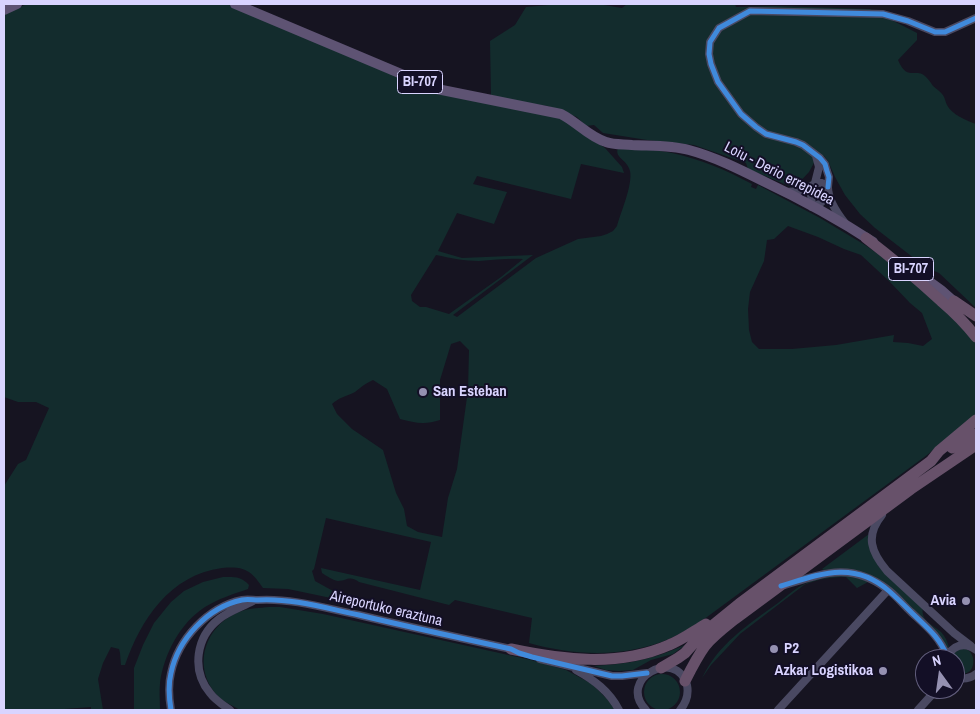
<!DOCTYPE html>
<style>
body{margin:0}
#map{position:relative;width:980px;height:714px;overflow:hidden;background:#161421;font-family:"Archivo Narrow",sans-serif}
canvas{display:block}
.frame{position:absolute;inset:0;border:5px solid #d9d4ff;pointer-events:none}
.north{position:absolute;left:915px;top:649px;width:50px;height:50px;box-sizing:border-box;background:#130f26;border:1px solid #625e7d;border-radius:50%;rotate:346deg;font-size:14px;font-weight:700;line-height:20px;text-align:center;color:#d9d4ff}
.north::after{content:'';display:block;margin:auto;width:18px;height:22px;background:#9591b1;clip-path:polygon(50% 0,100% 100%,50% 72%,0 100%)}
</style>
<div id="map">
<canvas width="980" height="714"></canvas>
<div class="frame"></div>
<div class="north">N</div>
</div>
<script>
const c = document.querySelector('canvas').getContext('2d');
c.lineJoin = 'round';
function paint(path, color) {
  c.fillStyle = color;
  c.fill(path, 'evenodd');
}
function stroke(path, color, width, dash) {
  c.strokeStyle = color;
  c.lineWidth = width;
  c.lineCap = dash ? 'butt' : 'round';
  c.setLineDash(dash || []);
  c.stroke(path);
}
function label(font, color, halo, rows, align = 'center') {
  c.font = font + ' "Archivo Narrow",sans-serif';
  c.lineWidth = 4;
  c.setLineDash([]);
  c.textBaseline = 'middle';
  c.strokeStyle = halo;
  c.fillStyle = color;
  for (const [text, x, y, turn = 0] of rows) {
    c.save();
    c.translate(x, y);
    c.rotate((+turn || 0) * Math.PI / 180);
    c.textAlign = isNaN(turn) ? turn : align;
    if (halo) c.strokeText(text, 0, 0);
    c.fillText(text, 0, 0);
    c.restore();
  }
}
paint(new Path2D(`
 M27 4H227L393 74 562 118 605 148 622 167 624 173 581 164 571 199 477 176 473 184 507 192 494 224 457 213 438 251 462 258 533 255 453 315 457 317 536 258 578 239 601 236 607 234 613 231 617 226C621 212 633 184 630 171 627 159 614 158 618 148 635 149 655 149 672 153 700 159 726 170 752 184L751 187 756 189 758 185 820 218 865 245 897 267 951 316 976 342V413L973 417 927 455 707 617C696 625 684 632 671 638 626 658 575 656 529 643L532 618 455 600 449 605 359 582C349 575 347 581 338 581 332 580 327 576 322 573L321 568 420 590 431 542 326 518 314 569 312 571 315 581 333 591 331 598 288 589 263 588C251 570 244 566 222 568 170 575 141 619 125 665H121L120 653 119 649 111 647 103 663 98 679 103 710H91V707L51 710H4V486L18 464 26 460 49 408 36 402H18L4 397V14ZM788 226 818 237 844 249 861 255 889 281 910 303 922 313 932 339 923 346 908 343 893 342 894 335 836 345 792 349H759L752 342 749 330 748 309 750 292 764 261 767 240 774 239ZM436 255C450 258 465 261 479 261 494 260 508 258 523 259L501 277 449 314 426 307H420L412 301 411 295ZM460 341 469 350 468 390 457 469 448 498 442 537 418 532 407 526 404 509 396 493 383 450 352 429 337 414 332 404C338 398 347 396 355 392 361 387 366 383 373 380L387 389 400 419C415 423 425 425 440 420V380L451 344Z
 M561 4H598L622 8 627 4H735L736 7 775 6 870 9 917 33V40L898 60C907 82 916 67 926 77 929 80 931 83 933 86 936 89 940 91 942 94 945 97 945 101 947 105 951 114 967 121 976 124V308L939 273 927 268 919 262 875 228 860 214 845 195 835 177 828 161 824 156H821L815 161 809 172 794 188 748 169 746 163 694 145 647 140 603 133 594 125 586 126 577 117 548 106 517 102 491 95 490 41 515 25 526 7Z
 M869 534 870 551 879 567 923 608C920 620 933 625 941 632 945 636 947 641 949 647L946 648 885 584C864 569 849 567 824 570L822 569Z
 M837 575 857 577 868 582 857 588 846 577C831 577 818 579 804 585L740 634 711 665 702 678C719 643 748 625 778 603 787 596 796 587 807 583 816 578 827 577 837 575Z
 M223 577C234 577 241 576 249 585L248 589C233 594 218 599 205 607 180 623 164 654 160 683 159 692 160 701 160 710H134V668L143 645 154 623 171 602 184 591 203 582Z
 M269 607H280L323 614 531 660 566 670 592 684 608 700 615 710H240C234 706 226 703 220 698 190 669 204 624 242 611 250 608 260 608 269 607Z
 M685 645 673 654 651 660 633 670 619 671 606 670 594 666C630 664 653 659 685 645Z
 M960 649C980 645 977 685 955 670V659H951L953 654Z
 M644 692a18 18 0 1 1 36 0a18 18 0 1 1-36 0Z`), '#132c2d');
stroke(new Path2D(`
 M815 183 819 167 816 156
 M813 185 811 194 812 207C821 205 824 200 828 192
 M828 187 829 177 827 171 825 164 820 158 803 145 796 142 766 134 756 127 741 114 718 82 711 64 709 54 710 42 719 28 750 11 883 14 908 21 935 32H945L976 18
 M786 192C792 192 797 191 802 190 813 187 818 177 828 187 828 199 837 213 845 223
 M882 515C865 536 871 552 887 571L954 633 971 646
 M785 585C824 573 851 562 887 589 896 595 903 605 911 612 927 627 939 636 947 656
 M540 659 612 676H622L647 673
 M947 659C951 645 965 641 976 650
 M576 670C594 680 609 691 619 710
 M955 677C963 680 969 679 976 674
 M171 710C169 698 168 685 171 673 178 639 208 607 242 600 247 599 253 600 258 600 292 598 325 608 359 615 409 627 460 638 511 649L515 651
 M230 710C223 705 215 700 210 693 191 670 196 637 219 619 229 611 242 607 253 601
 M646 710C616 679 676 647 687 685 689 695 686 703 680 710
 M778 710 888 590
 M918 710 937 689`), '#4a4962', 8);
stroke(new Path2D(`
 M235 4 437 89 561 114C577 122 589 137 606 142 614 145 624 144 632 145 651 146 671 145 689 150 715 157 739 169 763 181 801 199 838 219 873 242
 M4 10 17 4
 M912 269 941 290 959 306`), '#5e5373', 10);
stroke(new Path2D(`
 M866 238C892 258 917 279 941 301 954 312 966 324 976 337
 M954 301 976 316
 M952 448 976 434
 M511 649C563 660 619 667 669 645 682 640 694 631 706 624
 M661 668 678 658 685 653 702 634 739 604 931 461 939 451 976 420
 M685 681C691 669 697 657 705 646 713 636 725 627 735 619L911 489 976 445`), '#67516a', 11);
stroke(new Path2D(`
 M828 187 829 177 827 171 825 164 820 158 803 145 796 142 766 134 756 127 741 114 718 82 711 64 709 54 710 42 719 28 750 11 883 14 908 21 935 32H945L976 18
 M781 586C820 574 854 560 889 591 897 598 904 605 911 612 926 627 939 636 947 656
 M171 710C169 698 168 685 171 673 178 639 208 607 242 600 247 599 253 600 258 600 292 598 325 608 359 615 409 627 460 638 511 649L519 653 532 657 612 676H622L647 673`), '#408adc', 5);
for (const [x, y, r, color] of [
 [423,392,5,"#9591b1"],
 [966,601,5,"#9591b1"],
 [774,649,5,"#9591b1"],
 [883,671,5,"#9591b1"]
]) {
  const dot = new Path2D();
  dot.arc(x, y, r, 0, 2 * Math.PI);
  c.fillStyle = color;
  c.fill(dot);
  stroke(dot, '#130f26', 2);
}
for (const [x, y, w] of [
 [420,82,45],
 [911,269,45]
]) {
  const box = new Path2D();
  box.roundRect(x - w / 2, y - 11.5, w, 23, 4);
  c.fillStyle = '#130f26';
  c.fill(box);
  stroke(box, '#d9d4ff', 1);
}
label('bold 14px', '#d9d4ff', null, [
 ["BI-707",420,82],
 ["BI-707",911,269]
]);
label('15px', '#d9d4ff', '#130f26', [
 ["Loiu - Derio errepidea",779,174,27],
 ["Aireportuko eraztuna",386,609,13]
]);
label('bold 15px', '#d9d4ff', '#130f26', [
 ["San Esteban",433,392],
 ["Avia",956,601,"right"],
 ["P2",784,649],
 ["Azkar Logistikoa",873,671,"right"]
], 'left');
</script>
